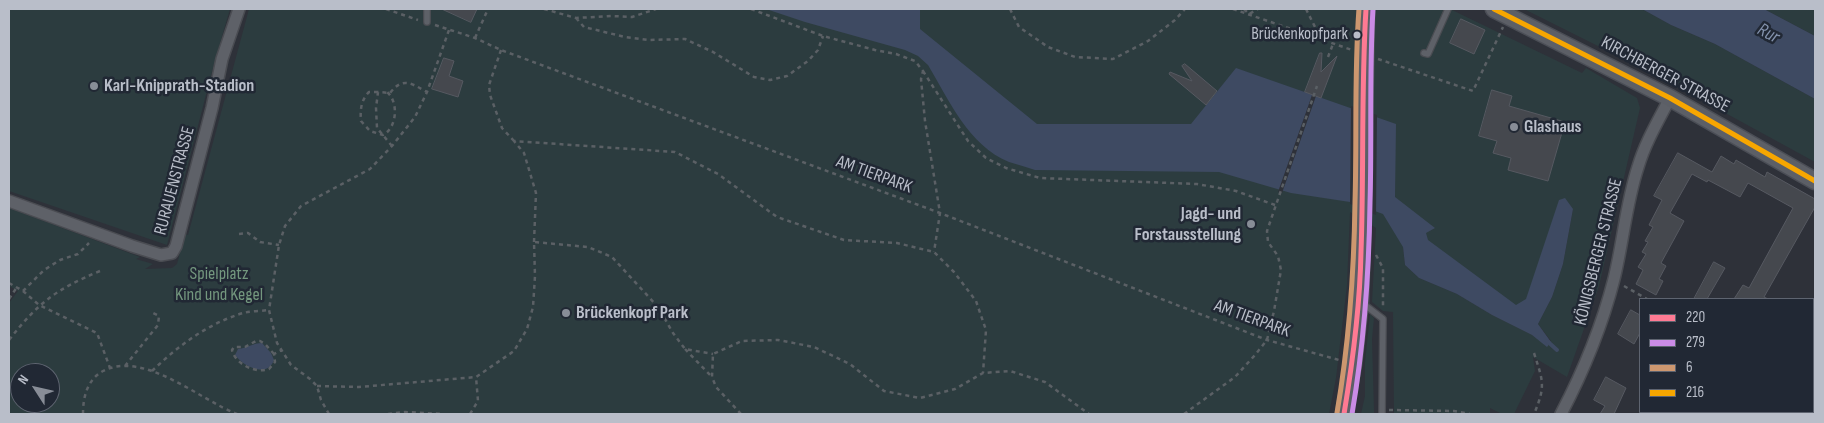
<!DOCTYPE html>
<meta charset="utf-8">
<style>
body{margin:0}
#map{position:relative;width:1824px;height:423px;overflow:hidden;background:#2e3139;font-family:"Sofia Sans Condensed",sans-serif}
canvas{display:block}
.frame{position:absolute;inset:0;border:10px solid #b9bec9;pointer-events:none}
.legend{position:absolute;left:1639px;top:298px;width:175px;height:115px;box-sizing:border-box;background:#212834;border:1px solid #5e6470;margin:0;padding:6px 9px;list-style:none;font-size:15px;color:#b9bec9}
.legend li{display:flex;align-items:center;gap:10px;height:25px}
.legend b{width:25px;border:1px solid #5e6470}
.north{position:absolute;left:10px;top:363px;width:50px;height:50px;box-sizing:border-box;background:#212834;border:1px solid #5e6470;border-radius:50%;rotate:305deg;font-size:14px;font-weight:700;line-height:20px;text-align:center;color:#b9bec9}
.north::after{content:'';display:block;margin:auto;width:18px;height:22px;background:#888d97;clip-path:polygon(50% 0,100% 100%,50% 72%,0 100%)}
</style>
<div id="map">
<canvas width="1824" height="423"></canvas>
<div class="frame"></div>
<ul class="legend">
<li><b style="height:6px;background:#fe7a93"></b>220</li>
<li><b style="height:6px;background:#ca8be6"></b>279</li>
<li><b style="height:6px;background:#cd976f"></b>6</li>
<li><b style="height:6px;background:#f7a600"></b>216</li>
</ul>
<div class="north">N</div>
</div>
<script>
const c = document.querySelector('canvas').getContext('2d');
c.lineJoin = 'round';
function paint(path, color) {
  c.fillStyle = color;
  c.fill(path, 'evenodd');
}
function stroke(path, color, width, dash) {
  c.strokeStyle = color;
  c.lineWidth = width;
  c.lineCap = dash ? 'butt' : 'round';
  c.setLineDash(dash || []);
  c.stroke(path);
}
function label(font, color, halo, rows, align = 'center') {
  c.font = font + ' "Sofia Sans Condensed",sans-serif';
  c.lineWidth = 5;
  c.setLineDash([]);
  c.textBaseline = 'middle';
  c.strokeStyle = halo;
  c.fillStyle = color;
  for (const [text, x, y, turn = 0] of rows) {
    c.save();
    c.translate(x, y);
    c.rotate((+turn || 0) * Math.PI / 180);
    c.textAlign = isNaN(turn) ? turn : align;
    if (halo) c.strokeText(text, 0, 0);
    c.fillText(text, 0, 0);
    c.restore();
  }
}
paint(new Path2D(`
 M9 9H230L214 64 167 245 9 191Z
 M249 9H1450L1582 73 1586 68 1637 98 1640 108 1599 286 1567 377 1533 357 1535 371 1514 414H1502L1490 408V414H1394L1393 312 1383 311 1372 302 1376 228 1350 212 1347 285 1336 378 1329 414H9V303L18 291 9 286V208L140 257 136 259 153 264 145 269 172 268 177 264 185 234 188 235ZM1573 209 1563 264 1552 297 1538 324 1551 341 1547 346 1532 335 1492 315 1457 294 1419 278 1405 265 1403 247 1525 316ZM20 373H50V403H20Z
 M1524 9H1642L1671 25 1715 44 1815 99V162L1654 74Z
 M1764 9H1815V36Z
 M1370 314 1374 318 1372 339 1374 411V414H1361L1365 396V362Z`), '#2c3c3f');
paint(new Path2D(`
 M766 9H920V29L1037 124H1191L1236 68 1396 124 1395 197 1435 228 1426 233 1428 240 1516 305 1526 299 1559 200 1565 198 1573 209 1563 264 1552 297 1538 324 1551 342 1547 347 1532 335 1492 315 1457 294 1419 278 1405 265 1403 247 1383 214 1350 202 1291 193 1219 172 1035 170C1027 167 1018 165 1009 162 968 145 949 100 928 65L918 56 905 50 805 22Z
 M1642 9H1764L1815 36V99L1715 44 1671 25Z
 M262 343 271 353 274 360C267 379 243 366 235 355L238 349C247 348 253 343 262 343Z`), '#3e4a62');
paint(new Path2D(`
 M1312 95 1316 96 1282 193 1278 192Z
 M1351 106 1377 115 1376 215 1350 204Z`), '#2e3139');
stroke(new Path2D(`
 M1547 341 1557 350`), '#3e4a62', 4);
const building = new Path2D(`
 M442 9H477L471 22Z
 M1461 19 1485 30 1474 54 1450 43Z
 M1320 53H1322L1321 72 1337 56 1321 98 1305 92Z
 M444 58 454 61 449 76 463 81 458 97 432 89Z
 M1185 64 1217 91 1206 105 1169 74 1170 72 1192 81 1182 66Z
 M1492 90 1512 96 1509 106 1565 122 1548 181 1508 170 1511 158 1493 153 1497 141 1479 136Z
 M1678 153 1712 172 1721 156 1734 164 1736 160 1765 177 1767 172 1815 199V207L1764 297 1768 299H1734L1743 285 1749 288 1793 208 1748 183 1740 197 1708 180 1707 182 1692 174 1670 213 1684 221 1661 263 1666 266 1659 279 1663 281 1656 295 1636 284 1643 270 1638 267 1646 254 1642 252 1648 242 1645 241 1653 227 1649 225 1662 200 1654 196Z
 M1714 262 1725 268 1707 299H1694Z
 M1631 310 1640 315V333L1634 344 1618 334Z
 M1606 377 1626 388 1614 414H1600L1605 406 1594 400Z`);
paint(building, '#45484e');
stroke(building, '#565961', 1);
const service = new Path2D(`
 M427 22V9
 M1424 53 1428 54 1448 9
 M1361 302 1383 319 1382 414`);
const minor = new Path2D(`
 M9 201 132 246 161 255 172 253 176 246 212 108 222 59 239 9
 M1703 412 1704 414
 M1561 414C1583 372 1602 326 1614 279 1623 243 1626 203 1638 167 1645 143 1658 121 1670 98`);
const secondary = new Path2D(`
 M1494 9 1670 98 1815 181
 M1344 414 1353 364 1360 301 1362 229`);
stroke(service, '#4a4c52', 8);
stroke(minor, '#4a4c52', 14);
stroke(secondary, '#4b4e56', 19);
stroke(new Path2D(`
 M386 9 418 20
 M544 9 576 18 611 16 632 17 656 9
 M751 9 823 36 875 50 896 54 915 61 923 71 921 79 925 121 940 213 934 252
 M1010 9 1019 27 1048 47 1075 57 1113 59 1148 41 1175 20 1185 9
 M1233 9 1352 50
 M1244 9 1249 14 1258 9
 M1306 9 1321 39
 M576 18 584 27 625 37 648 40 685 39 713 52 754 77 770 80 787 76 808 61 818 50 823 36
 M435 25 475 38 501 50 940 213 1267 340 1339 360
 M475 38 488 9
 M501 50 489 85 490 95 502 128 514 141
 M1328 57 1333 44
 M1378 59 1473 91 1503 27
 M923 71 968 141 986 158 1006 168 1040 178 1197 184 1236 191 1275 205
 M378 92H369C361 100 360 110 361 121L370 131 383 135C397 128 399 102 387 92
 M392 146 377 128 376 108 378 92 390 93C403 76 412 84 427 92
 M239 234 248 233 260 242 279 245
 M534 242 536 193 524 153 514 141 675 152 718 174 777 217 844 240 897 243 934 252 954 272 976 301 986 330 983 373
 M1376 255 1383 268V308
 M9 283 23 291 44 270 60 260 78 254 89 243
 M1624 286 1647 299
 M23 291 39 305 97 333 110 368
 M9 299 17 287
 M9 340C38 303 56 289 100 271
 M685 349 712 377
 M1534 353C1543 381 1546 386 1534 414
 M274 354 265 344 260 341H256L245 347H234L232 350C235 364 256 374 269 369L275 362 274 354 282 350
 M125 366 158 325 159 316 151 312
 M152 371C178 346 207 324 243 313 251 311 261 311 269 310
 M317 386 359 387 476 377 514 351 527 329 533 307 535 276 534 242 588 247 612 257 658 307 673 333 685 349 713 354
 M1389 410 1454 411 1470 414
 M83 414C83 397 87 380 103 371 144 350 200 400 237 414
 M329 414 321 400 317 386 310 379 291 365 277 343 269 310 279 245 285 226 301 206 370 169 392 146 415 117 427 92 449 30
 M388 414 405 412 443 414
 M470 414 478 401 476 377
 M741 414 716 387 712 377 713 354 742 341 778 340 814 347 850 364 884 391 920 398 955 389 983 373 1010 371 1045 382 1089 414
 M1184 414 1235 377 1255 355 1267 340 1274 311 1281 270 1278 256 1268 242 1267 231 1317 86`), '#5b6065', 2.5, [4, 4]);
stroke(service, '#5e6168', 5.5);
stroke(minor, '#5e6168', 11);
stroke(secondary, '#5c5f66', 16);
const secondaryBridge = new Path2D(`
 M1362 229 1366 9`);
stroke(secondaryBridge, '#4b4e56', 19, []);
stroke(secondaryBridge, '#5c5f66', 16);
stroke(new Path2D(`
 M1344 414C1353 360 1360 306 1361 252 1364 171 1361 90 1366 9`), '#fe7a93', 5);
stroke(new Path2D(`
 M1352 414C1364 344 1369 274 1370 203 1372 138 1369 74 1373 9`), '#ca8be6', 5);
stroke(new Path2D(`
 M1337 413C1349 343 1354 273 1355 202 1357 137 1354 73 1359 9`), '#cd976f', 5);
stroke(new Path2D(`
 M1494 9 1670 98 1815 181`), '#f7a600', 5);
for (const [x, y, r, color] of [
 [1357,35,4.5,"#b9bec9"],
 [94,86,5,"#888d97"],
 [1514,127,5,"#888d97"],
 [1251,224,5,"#888d97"],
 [566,313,5,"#888d97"]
]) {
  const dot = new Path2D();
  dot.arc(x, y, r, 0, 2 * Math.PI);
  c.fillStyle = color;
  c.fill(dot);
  stroke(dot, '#212834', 2);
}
label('17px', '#b9bec9', '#212834', [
 ["Brückenkopfpark",1348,35]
], 'right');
label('18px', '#b9bec9', '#212834', [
 ["KIRCHBERGER STRASSE",1665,75,28],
 ["AM TIERPARK",874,175,20],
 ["RURAUENSTRASSE",175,181,-75],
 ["KÖNIGSBERGER STRASSE",1599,252,-76],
 ["AM TIERPARK",1252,319,20]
]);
label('bold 18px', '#b9bec9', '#212834', [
 ["Karl-Knipprath-Stadion",104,86],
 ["Glashaus",1524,127],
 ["Jagd- und",1241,214,"right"],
 ["Forstausstellung",1241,235,"right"],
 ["Brückenkopf Park",576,313]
], 'left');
label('18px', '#73977e', '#212834', [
 ["Spielplatz",219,274],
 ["Kind und Kegel",219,295]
]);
label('italic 19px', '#8493ad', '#212834', [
 ["Rur",1768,34,28]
]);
</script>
